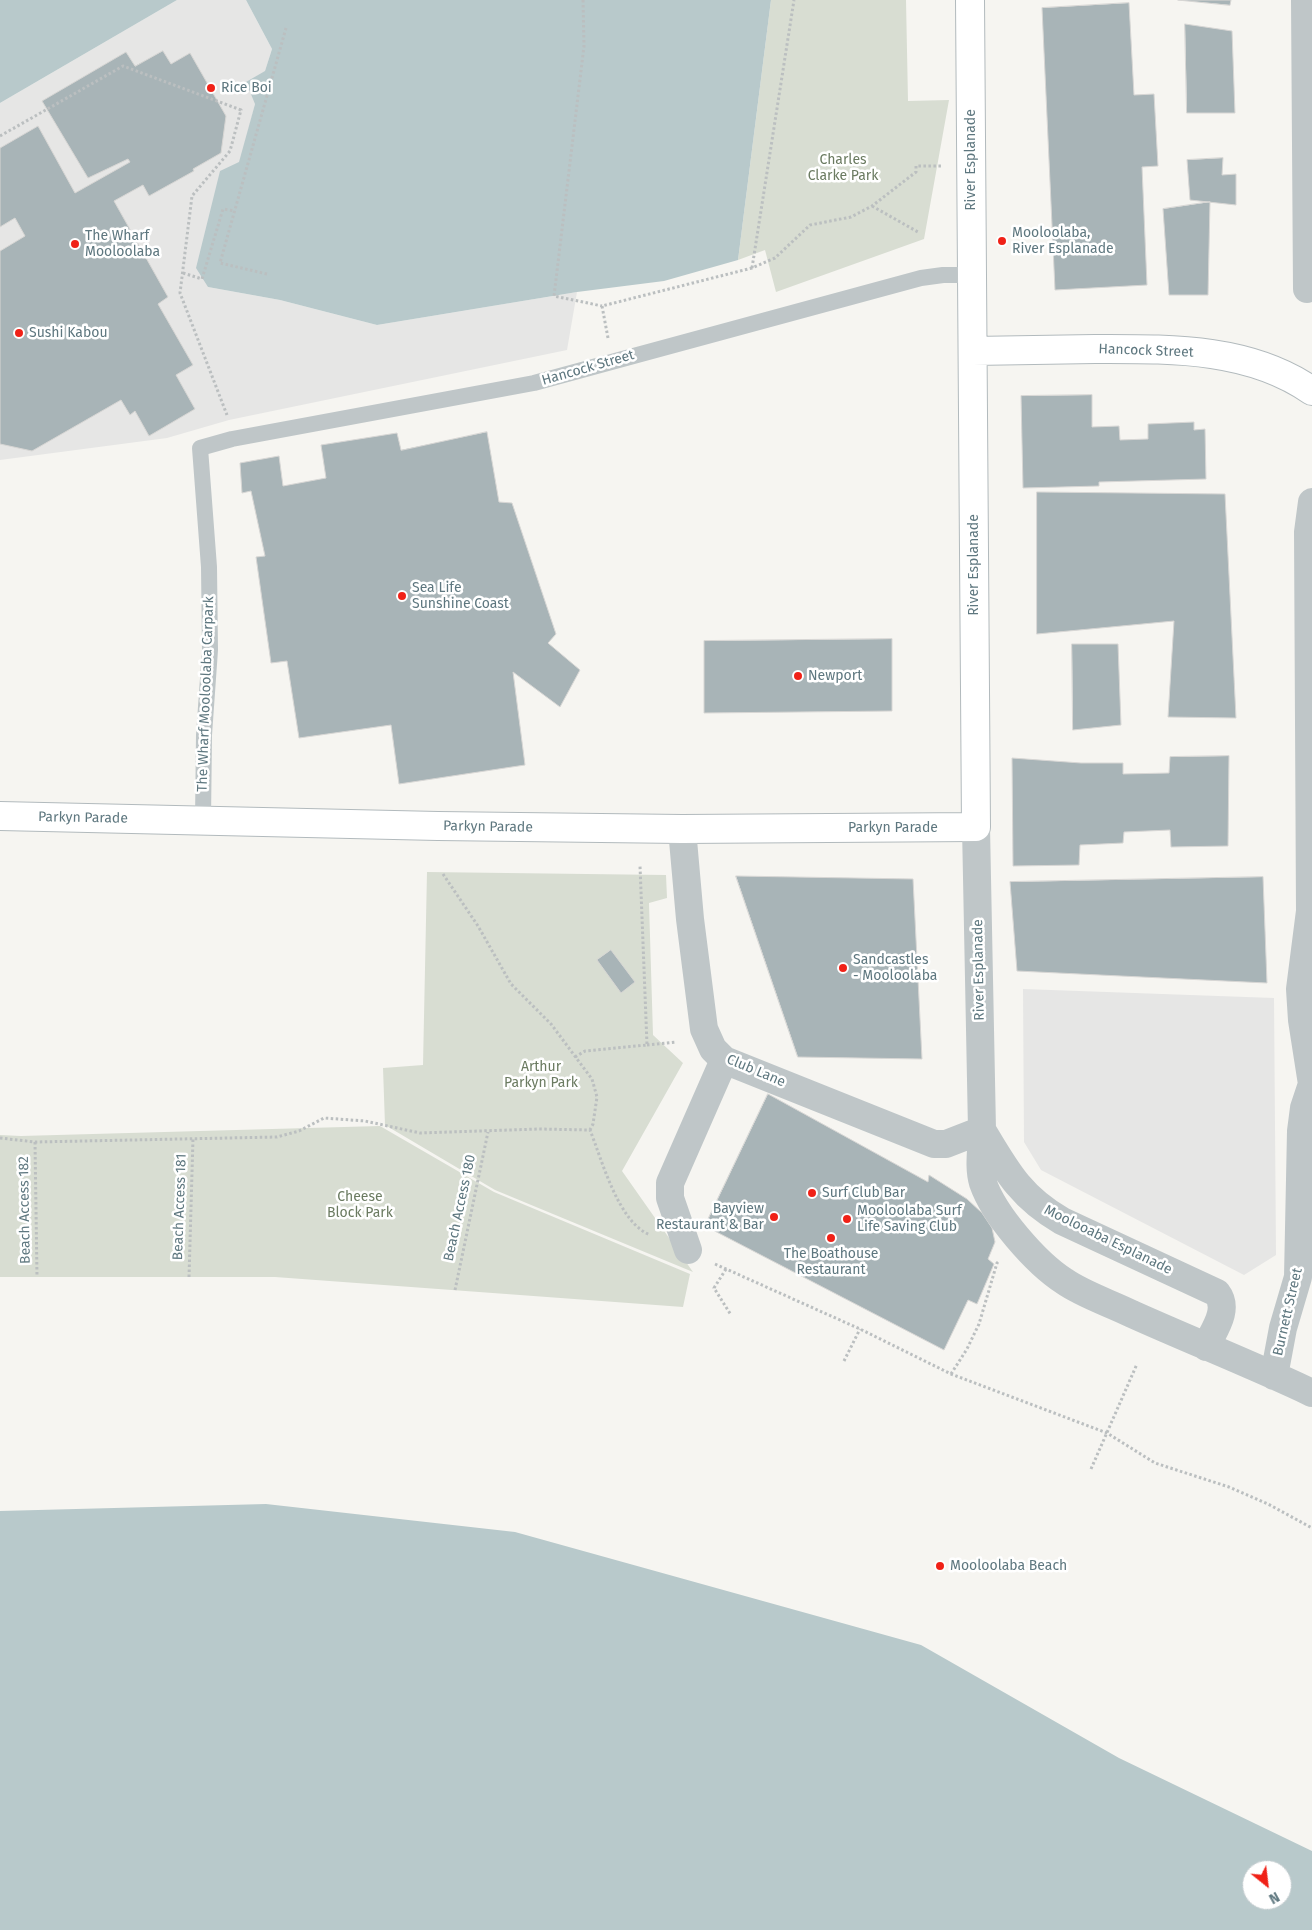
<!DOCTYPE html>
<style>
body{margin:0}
#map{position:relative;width:1312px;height:1930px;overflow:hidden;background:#f6f5f1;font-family:"Fira Sans",sans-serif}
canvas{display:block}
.north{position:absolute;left:1242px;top:1860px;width:50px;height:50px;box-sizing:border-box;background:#fff;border:1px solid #bfc9cc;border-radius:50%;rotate:151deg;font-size:14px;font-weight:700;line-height:20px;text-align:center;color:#5e777f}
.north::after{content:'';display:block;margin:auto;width:18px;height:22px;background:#f02117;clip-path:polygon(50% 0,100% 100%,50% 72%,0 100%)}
</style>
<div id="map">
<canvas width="1312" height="1930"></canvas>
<div class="north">N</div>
</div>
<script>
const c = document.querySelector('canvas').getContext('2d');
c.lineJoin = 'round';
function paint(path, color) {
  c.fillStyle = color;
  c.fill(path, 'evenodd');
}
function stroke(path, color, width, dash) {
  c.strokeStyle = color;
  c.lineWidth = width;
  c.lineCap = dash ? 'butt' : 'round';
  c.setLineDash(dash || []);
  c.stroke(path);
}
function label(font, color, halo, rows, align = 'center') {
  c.font = font + ' "Fira Sans",sans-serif';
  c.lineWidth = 5;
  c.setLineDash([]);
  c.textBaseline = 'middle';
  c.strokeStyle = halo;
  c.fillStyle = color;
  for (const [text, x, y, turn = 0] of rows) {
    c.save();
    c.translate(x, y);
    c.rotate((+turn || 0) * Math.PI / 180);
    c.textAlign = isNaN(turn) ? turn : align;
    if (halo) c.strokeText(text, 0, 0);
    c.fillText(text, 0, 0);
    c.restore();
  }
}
paint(new Path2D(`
 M177 0H246L272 49 255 104 208 287 280 300 377 325 577 292 567 350 229 420 167 438 0 460V103Z
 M1023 989 1274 998 1276 1255 1244 1275 1041 1170 1024 1142Z`), '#e6e6e5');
paint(new Path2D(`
 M771 0H906L908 101 949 100 924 239 776 292 765 250 738 260Z
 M427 872 666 875 667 898 649 903 653 1035 683 1063 622 1171 693 1272 495 1190 385 1125 383 1068 423 1065Z
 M380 1126 494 1192 690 1274 683 1307 275 1277H0V1135L21 1136Z`), '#d8ddd2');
paint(new Path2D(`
 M0 0H177L0 103Z
 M246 0H771L738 260 664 281 577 292 377 325 280 300 208 287 196 268 220 171 239 162 255 104 246 82 265 71 272 49Z
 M266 1504 515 1532 921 1645 1119 1758 1312 1851V1930H0V1511ZM1252 1870H1282V1900H1252Z`), '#b8c9cb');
const building = new Path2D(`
 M1178 0H1231L1230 5Z
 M1129 3 1134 95 1154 94 1158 166 1142 167 1147 285 1055 290 1042 8Z
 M1185 24 1232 31 1235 113H1187Z
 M163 51 171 64 190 53 226 116 221 153 193 169 194 171 149 196 143 185 114 201 168 297 158 304 193 365 176 375 195 409 149 436 135 411 130 415 121 400 32 451 0 444V251L25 236 15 218 0 227V148L38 126 75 193 130 162 128 159 88 178 42 101 126 52 135 66Z
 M1223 158 1222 175 1236 174V205L1190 200 1187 160Z
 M1210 202 1208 295H1169L1163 209Z
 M1092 395V427L1119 426 1120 440 1148 439V424L1194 422V430L1205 429 1206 479 1099 482V486L1023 488 1021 396Z
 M487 432 499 502 512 503 556 634 548 643 580 670 560 707 513 672 525 765 399 784 391 725 299 738 287 661 271 663 256 557 265 556 251 491 242 493 240 463 279 456 283 486 326 478 321 445 397 433 401 450Z
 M1037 492 1225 494 1236 718 1168 717 1174 621 1037 634Z
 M892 639V711L704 713V641Z
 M1072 644H1118L1121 725 1073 730Z
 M1229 756 1228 846 1171 847 1170 830 1124 832 1123 843 1080 845 1079 865 1013 866 1012 758 1081 763H1123V774L1169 773 1170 757Z
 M736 876 913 879 922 1059 798 1057Z
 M1263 877 1267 983 1017 971 1010 882Z
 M611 950 635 982 621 993 597 960Z
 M768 1094 928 1182 929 1175 967 1199 982 1213 992 1228 995 1242 988 1259 994 1264 977 1304 968 1300 944 1350 705 1226Z`);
paint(building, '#a8b4b7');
stroke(building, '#d7d6d4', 1);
const secondary = new Path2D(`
 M973 351C1013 350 1054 350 1095 349 1169 349 1249 347 1312 391
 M0 816 438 826 682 829 976 827 970 0`);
stroke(secondary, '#b2babd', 30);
stroke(new Path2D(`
 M583 0 584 46 554 296 602 306
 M0 136 123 66 241 110 230 151 192 196 180 293 227 415
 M872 206 918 232
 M752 268 794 0
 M183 273 202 279 223 209 235 211
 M267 274 220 263 286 28
 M608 338 602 306 752 268 775 258 810 225 851 217 872 206 916 172V166H942
 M443 874 478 926 511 984 551 1024 592 1079 597 1097 593 1124 590 1130
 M647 1045 676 1042
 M575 1057 585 1051 647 1045 640 866
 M0 1138 35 1142 277 1137 299 1131 324 1118 365 1121 420 1133 538 1129 590 1130C602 1160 618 1222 650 1235
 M35 1142 37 1277
 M715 1264 860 1329 951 1374 1107 1433 1155 1463 1229 1487 1268 1504 1312 1528
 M726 1269 714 1288 731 1315
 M189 1277 193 1138
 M455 1290 488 1132
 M844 1361 860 1329
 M951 1374 967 1349 979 1324 997 1263 999 1261
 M1091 1469 1137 1364`), '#bbbfc0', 3, [2.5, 2.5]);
stroke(new Path2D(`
 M203 820 204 735 210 650 209 567 200 448 232 439 534 383 921 278 943 275H972`), '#bfc6c8', 16);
stroke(new Path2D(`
 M1305 0 1307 289
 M976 827 982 1130C982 1147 978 1167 983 1183 994 1215 1036 1263 1064 1281 1084 1295 1110 1303 1132 1314 1192 1341 1253 1365 1312 1393
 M682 829 690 919 704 1029 713 1049 724 1060 934 1144H946L982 1130
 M982 1130C1006 1170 1020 1197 1062 1221L1217 1293C1230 1310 1213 1331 1206 1347
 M688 1250 670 1198V1183L724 1060
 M1274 1376 1283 1328 1298 1277 1301 1131 1304 1108 1312 1084 1302 1020 1300 989 1310 911 1308 532 1312 502`), '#bfc6c8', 28);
stroke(secondary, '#fff', 28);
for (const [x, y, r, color] of [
 [211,88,5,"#f02117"],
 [1002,241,5,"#f02117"],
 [75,244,5,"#f02117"],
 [19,333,5,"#f02117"],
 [402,596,5,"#f02117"],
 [798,676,5,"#f02117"],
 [843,968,5,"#f02117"],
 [812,1193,5,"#f02117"],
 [774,1217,5,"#f02117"],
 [847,1219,5,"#f02117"],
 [831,1238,5,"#f02117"],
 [940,1566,5,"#f02117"]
]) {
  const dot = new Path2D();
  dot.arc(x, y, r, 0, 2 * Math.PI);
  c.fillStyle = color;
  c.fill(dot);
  stroke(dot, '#fff', 2);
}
label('14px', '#5e777f', '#fff', [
 ["Rice Boi",221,88],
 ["Mooloolaba,",1012,233],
 ["River Esplanade",1012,249],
 ["The Wharf",85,236],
 ["Mooloolaba",85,252],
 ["Sushi Kabou",29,333],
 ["Sea Life",412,588],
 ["Sunshine Coast",412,604],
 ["Newport",808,676],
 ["Sandcastles",853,960],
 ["- Mooloolaba",853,976],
 ["Surf Club Bar",822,1193],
 ["Bayview",764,1209,"right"],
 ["Restaurant & Bar",764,1225,"right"],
 ["Mooloolaba Surf",857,1211],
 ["Life Saving Club",857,1227],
 ["The Boathouse",831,1254,"center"],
 ["Restaurant",831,1270,"center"],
 ["Mooloolaba Beach",950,1566]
], 'left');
label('14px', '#6b7b61', '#fff', [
 ["Charles",843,160],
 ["Clarke Park",843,176],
 ["Arthur",541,1067],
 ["Parkyn Park",541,1083],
 ["Cheese",360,1197],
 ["Block Park",360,1213]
]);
label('14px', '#5e777f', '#fff', [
 ["River Esplanade",971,160,-90],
 ["Hancock Street",1146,351,2],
 ["Hancock Street",588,368,-16],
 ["River Esplanade",974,565,-90],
 ["The Wharf Mooloolaba Carpark",206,694,-88],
 ["Parkyn Parade",83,818,1],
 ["Parkyn Parade",488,827,1],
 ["Parkyn Parade",893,828],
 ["River Esplanade",979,970,-91],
 ["Club Lane",756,1071,23],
 ["Beach Access 181",180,1207,-88],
 ["Beach Access 180",460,1208,-78],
 ["Beach Access 182",25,1210,-91],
 ["Moolooaba Esplanade",1108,1240,26],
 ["Burnett Street",1288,1312,-77]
]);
</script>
